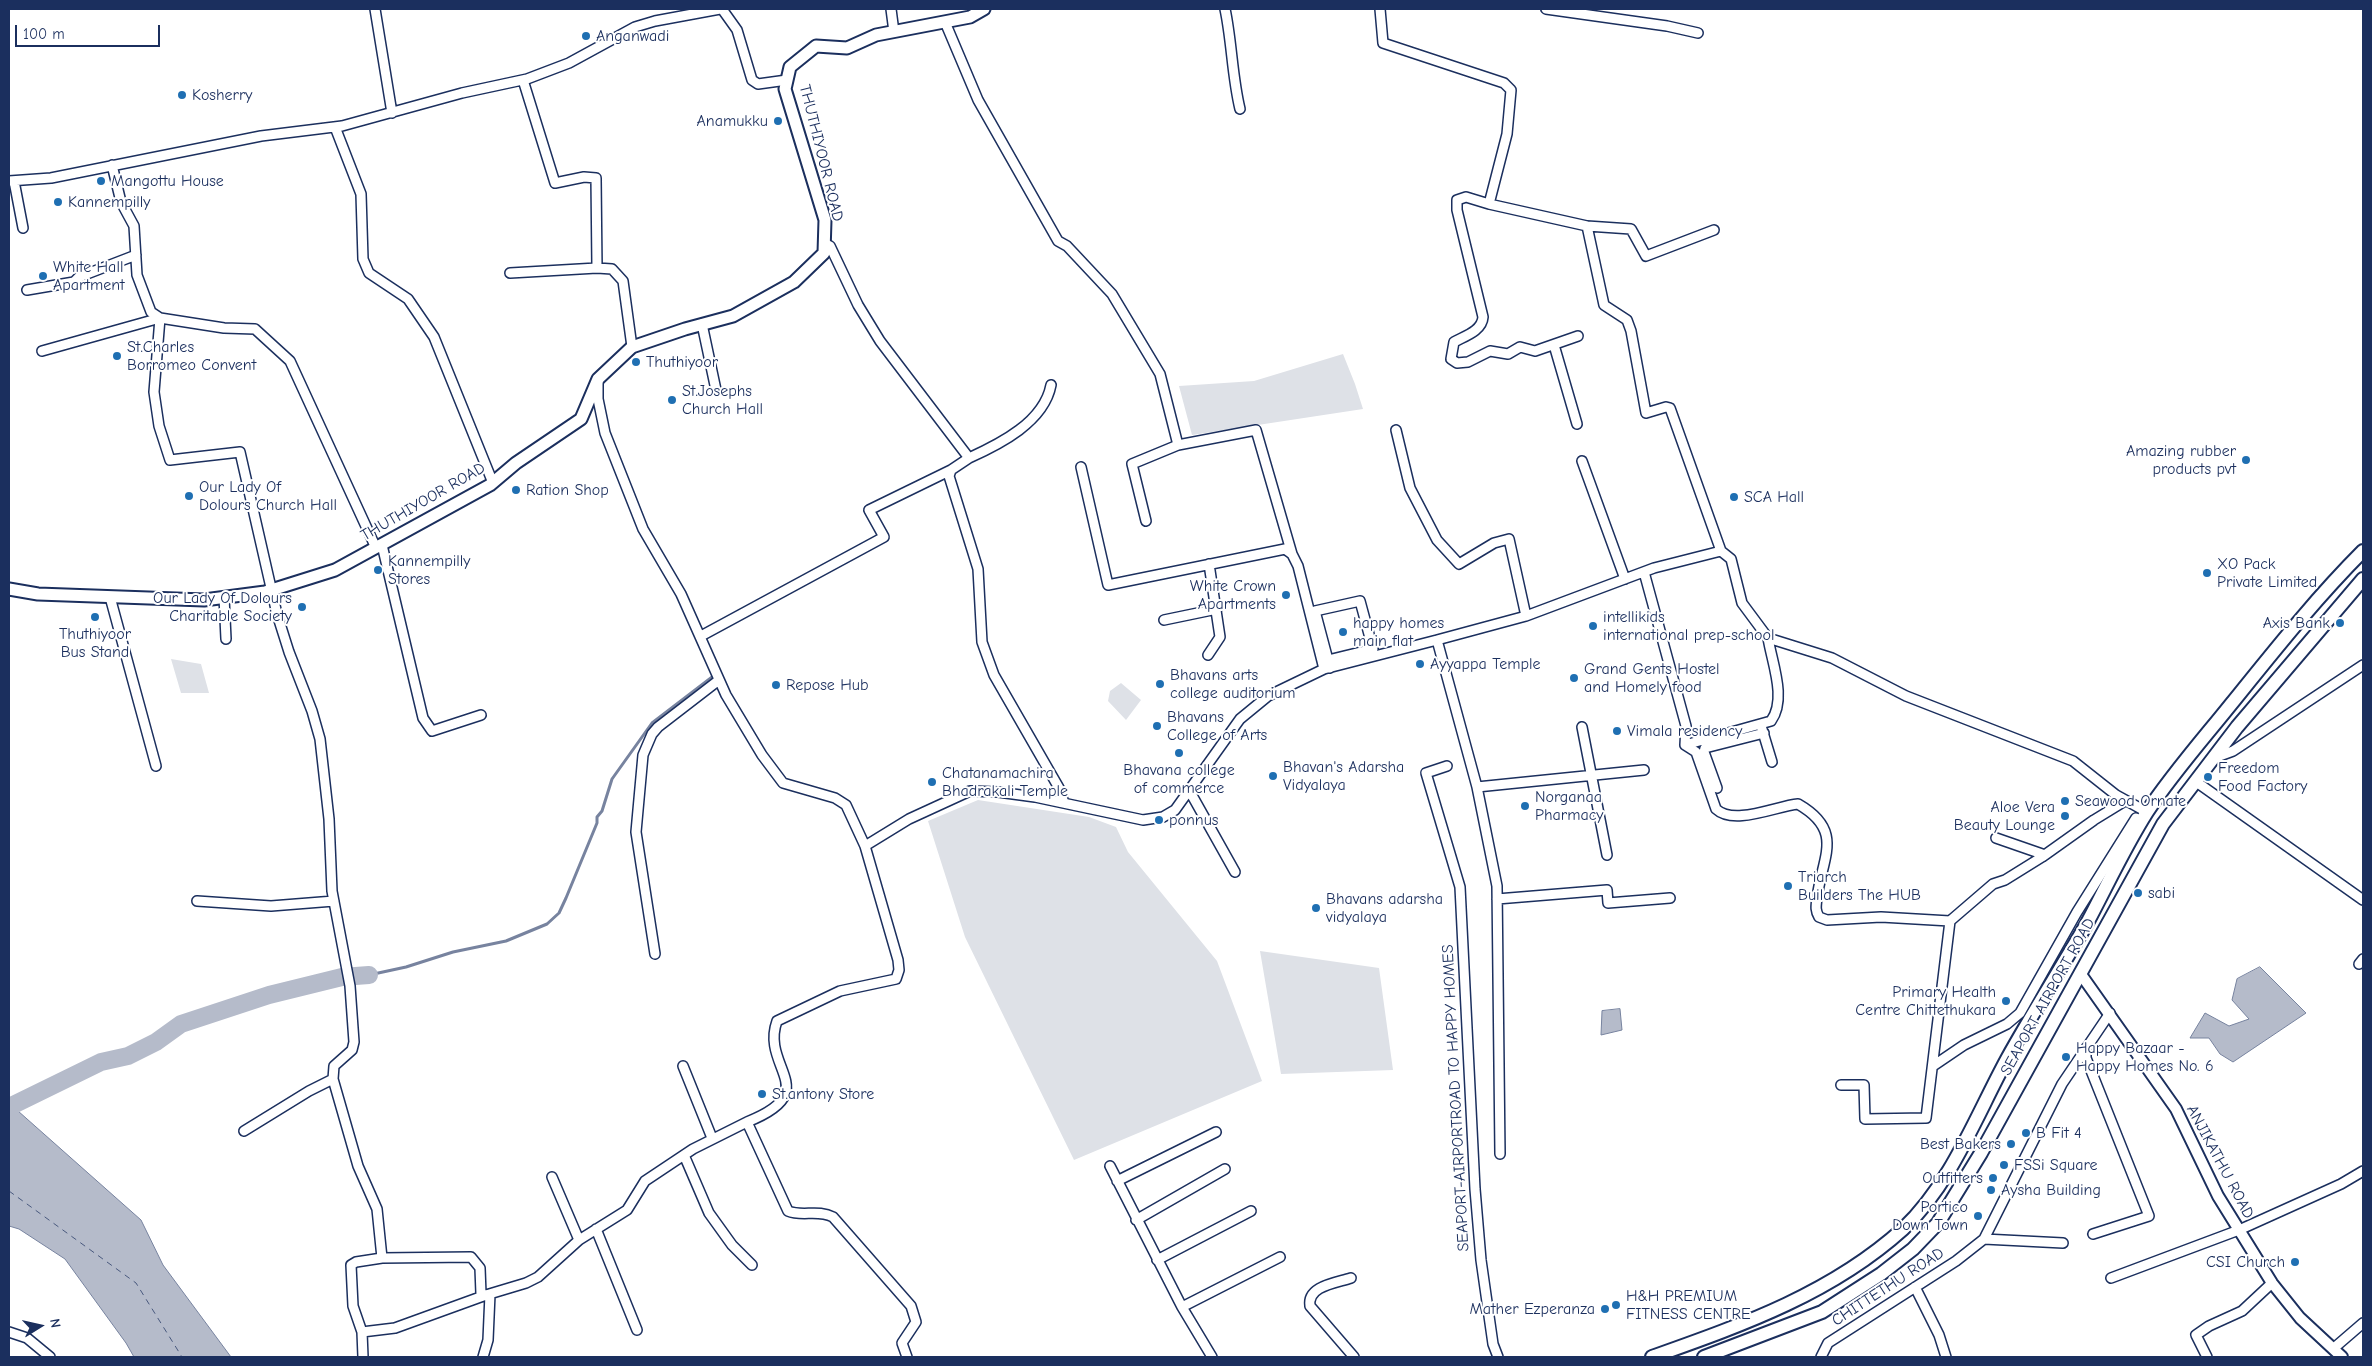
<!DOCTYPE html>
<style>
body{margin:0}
#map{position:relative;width:2372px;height:1366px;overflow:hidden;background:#fff;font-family:"Comic Neue",sans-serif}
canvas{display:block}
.frame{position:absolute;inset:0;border:10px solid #1b2f5e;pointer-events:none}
.north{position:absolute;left:15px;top:1301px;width:50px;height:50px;-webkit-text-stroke:4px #fff;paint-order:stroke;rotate:80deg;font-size:14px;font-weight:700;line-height:20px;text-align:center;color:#1b2f5e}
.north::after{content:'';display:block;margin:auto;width:18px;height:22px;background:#1b2f5e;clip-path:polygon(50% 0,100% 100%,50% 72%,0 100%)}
.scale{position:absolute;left:15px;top:25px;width:145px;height:22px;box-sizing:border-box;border:2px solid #1b2f5e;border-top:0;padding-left:6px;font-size:15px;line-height:18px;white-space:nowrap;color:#1b2f5e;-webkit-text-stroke:4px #fff;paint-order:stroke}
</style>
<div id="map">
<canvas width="2372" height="1366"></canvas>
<div class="frame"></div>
<div class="north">N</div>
<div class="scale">100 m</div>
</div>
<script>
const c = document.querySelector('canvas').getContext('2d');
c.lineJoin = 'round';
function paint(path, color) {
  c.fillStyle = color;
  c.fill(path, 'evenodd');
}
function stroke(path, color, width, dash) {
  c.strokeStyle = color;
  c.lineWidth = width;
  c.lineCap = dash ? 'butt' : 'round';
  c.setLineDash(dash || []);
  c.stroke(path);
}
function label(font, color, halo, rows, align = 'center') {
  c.font = font + ' "Comic Neue",sans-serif';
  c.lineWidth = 4;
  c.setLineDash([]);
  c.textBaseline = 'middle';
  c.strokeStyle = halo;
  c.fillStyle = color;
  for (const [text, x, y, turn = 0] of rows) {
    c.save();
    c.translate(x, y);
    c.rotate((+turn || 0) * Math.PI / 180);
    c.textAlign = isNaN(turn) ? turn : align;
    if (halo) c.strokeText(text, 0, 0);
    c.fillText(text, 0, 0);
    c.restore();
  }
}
paint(new Path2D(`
 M1343 354 1355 384 1363 409 1192 435 1179 386 1254 381Z
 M171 659 201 664 209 693H181Z
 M1121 683 1141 700 1126 720 1108 701 1110 691Z
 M978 800 1089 817 1116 827 1128 852 1217 961 1262 1081 1074 1160 965 937 928 821Z
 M1260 951 1379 968 1393 1070 1281 1074Z`), '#dee1e7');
const water = new Path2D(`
 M2260 967 2306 1013 2233 1062 2220 1054 2209 1038H2190L2205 1013 2229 1026 2249 1019 2232 1000 2237 979Z
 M1620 1009 1622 1030 1601 1035 1602 1011Z
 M9 1103 141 1220 163 1265 231 1357H134L126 1343 65 1259 19 1229 9 1226Z`);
paint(water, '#b5bbca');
stroke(water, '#77839f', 1);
stroke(new Path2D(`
 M369 975 406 967 453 952 506 941 547 924 559 913 566 898 597 823V817L602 811 612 779 652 723 716 674`), '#77839f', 3);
stroke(new Path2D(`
 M9 1107 101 1062 128 1056 156 1042 181 1024 269 995 342 977 369 975`), '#b5bbca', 18);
stroke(new Path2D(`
 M9 1191 136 1283 182 1357`), '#49597e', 1, [6, 5]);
const minor = new Path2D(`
 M375 9 392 113
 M722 9 737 30 752 80 758 84 787 80
 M891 9 894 32
 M1225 9C1232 42 1232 76 1240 109
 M1380 9 1383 43 1504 83 1511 90 1507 134 1489 204 1587 226 1604 305 1627 320 1631 331 1646 413 1666 407 1670 408 1721 551
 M1546 9 1667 26 1698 33
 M945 22 978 100 1058 241 1067 246 1112 294 1160 374 1178 445 1256 430 1292 554
 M523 80 555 183 584 177 596 178 597 268 612 269 623 281 632 347
 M335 127 361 194 363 259 369 273 408 299 434 337 493 483
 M112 165 121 202 134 226 137 275 151 312 160 318 224 328 255 329 290 361 376 548
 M9 181 51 178 261 136 342 126 462 93 527 79 569 63 635 27 655 21 720 9
 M14 181 23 228
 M1489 204 1466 197 1457 200V210L1483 317C1482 331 1465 336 1454 342L1451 359 1457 363 1468 362 1490 351 1508 354 1520 347 1535 351 1578 336
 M1587 226 1631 229 1646 256 1714 230
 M824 243 830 246 858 305 880 341 969 458 951 470 949 476 978 569 982 642 994 675 1059 788 1064 803
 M510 273 597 268
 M27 290 74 282 79 277 136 255
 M702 324 716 390
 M1554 345 1577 424
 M42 351 160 318 154 392 159 426 170 460 240 452 277 614 289 652 312 711 320 739 329 819 332 891 350 986 354 1042 352 1050 334 1066 333 1079 358 1166 377 1209 382 1258 471 1257 480 1268 481 1294 486 1295 526 1283 538 1277 579 1240 627 1210 645 1181 693 1149 747 1122
 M598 382V399L605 433 643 529 681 594 726 695 762 755 783 783 835 798 846 805 865 846 909 819 970 791 998 792 1035 797 1143 820 1163 817 1175 810 1240 719 1268 696 1324 669 1437 640 1477 787 1497 886 1500 1154
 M1396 430 1410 488 1437 540 1459 564 1494 543 1509 539 1526 616
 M969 458C1000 444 1044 422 1051 385
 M1582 461 1625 579
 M1081 467 1108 585 1285 549 1292 554 1298 566 1324 669
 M1146 521 1132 464 1178 445
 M382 545 423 718 432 731 481 715
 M1644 572 1686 726 1685 745 1696 752 1716 809C1734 826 1776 806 1798 804 1845 831 1822 857 1817 898 1816 906 1815 910 1819 917L1827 920 1881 917 1950 921 1993 884 2005 880 2042 857 2094 820 2125 801
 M110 597 156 766
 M224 597 226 639
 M1164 620 1217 609
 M701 636 884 537 869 510 951 470
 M1437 640 1526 616 1654 568 1721 551 1731 559 1742 603 1768 638 1832 658 1906 696 2073 761 2116 795 2147 812
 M1208 655 1220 637 1209 564
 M1328 660 1373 649 1360 601 1315 611 1328 660 1330 668
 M1582 727 1607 855
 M1762 729 1772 762
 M1685 745 1771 721C1787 699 1772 663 1768 638
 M2214 758 2233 751 2363 665
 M1447 766 1426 773 1460 887 1475 1189 1481 1260 1493 1344 1498 1357
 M2195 781 2363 900
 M1477 787 1644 770
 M1717 788 1704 752 1705 748 1764 733
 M1189 790 1235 872
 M1996 838 2045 855
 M865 846 898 960 899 970 896 979 840 991 777 1021C760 1068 825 1091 747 1122L788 1211C802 1217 818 1209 833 1217L911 1306 916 1322 902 1343 907 1357
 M1497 899 1607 890 1608 903 1670 898
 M197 901 271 906 334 901
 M655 954 636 832 643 755 652 734 658 727 719 680
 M2359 964 2363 959
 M2086 1048V1058L2149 1216 2093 1234
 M683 1066 712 1138
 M1933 1066 1964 1045 2007 1024 2020 1013 2077 912 2136 818
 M1841 1085H1864L1865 1119 1926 1118 1950 921
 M244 1131 309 1091 333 1079
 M684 1155 709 1213 732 1245 752 1265
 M1110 1166 1182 1307 1212 1357
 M552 1177 579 1240
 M1117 1181 1216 1132
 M1136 1220 1225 1169
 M596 1229 637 1330
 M1984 1239 2063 1243
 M1157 1260 1251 1211
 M1351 1278C1336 1283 1307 1286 1310 1306L1354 1357
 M2111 1278 2239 1230 2341 1184 2363 1171
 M1915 1287 1939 1335 1946 1357
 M1182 1307 1280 1257
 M9 1332 27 1338 50 1357
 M362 1332 395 1328 486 1295
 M2334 1348 2363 1323
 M363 1357 362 1332 353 1306 351 1265 356 1262 382 1258
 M483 1357 488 1340 490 1294
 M1821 1357 1828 1343 1956 1261 1984 1239 2062 1084 2110 1013
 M2207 1357 2196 1335 2209 1326 2242 1311 2272 1283`);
const tertiary = new Path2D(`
 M2080 973 2176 1109 2218 1196 2272 1283 2300 1318 2342 1357`);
const secondary = new Path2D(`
 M9 589 38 594 204 600 265 592 335 570 490 485 516 463 581 419 598 379 632 347 685 329 733 316 794 282 824 253 825 220 785 89 790 67 816 46 847 48 876 35 970 17 984 9`);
const primary = new Path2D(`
 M1652 1357C1742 1325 1831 1294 1903 1229 1951 1184 1976 1116 2007 1059 2032 1014 2060 970 2086 925 2106 888 2124 848 2147 812 2172 774 2204 738 2232 703 2274 651 2316 598 2363 551
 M1704 1357 1822 1312 1881 1274 1913 1249 1938 1223 1981 1153 2163 824 2237 727 2363 579`);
stroke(minor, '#1b2f5e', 12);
stroke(tertiary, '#1b2f5e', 14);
stroke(secondary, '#1b2f5e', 15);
stroke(primary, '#1b2f5e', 16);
stroke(minor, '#fff', 9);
stroke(tertiary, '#fff', 10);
stroke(secondary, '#fff', 11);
stroke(primary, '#fff', 12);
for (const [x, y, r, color] of [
 [586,36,5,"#1f6fb2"],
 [182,95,5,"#1f6fb2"],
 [778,121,5,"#1f6fb2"],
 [101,181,5,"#1f6fb2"],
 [58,202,5,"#1f6fb2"],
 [43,276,5,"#1f6fb2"],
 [117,356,5,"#1f6fb2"],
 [636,362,5,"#1f6fb2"],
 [672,400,5,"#1f6fb2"],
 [2246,460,5,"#1f6fb2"],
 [516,490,5,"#1f6fb2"],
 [189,496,5,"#1f6fb2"],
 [1734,497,5,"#1f6fb2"],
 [378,570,5,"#1f6fb2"],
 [2207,573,5,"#1f6fb2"],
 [1286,595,5,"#1f6fb2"],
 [302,607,5,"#1f6fb2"],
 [95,617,5,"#1f6fb2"],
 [2340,623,5,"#1f6fb2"],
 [1593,626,5,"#1f6fb2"],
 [1343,632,5,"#1f6fb2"],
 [1420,664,5,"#1f6fb2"],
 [1574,678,5,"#1f6fb2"],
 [1160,684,5,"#1f6fb2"],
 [776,685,5,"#1f6fb2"],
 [1157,726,5,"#1f6fb2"],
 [1617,731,5,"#1f6fb2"],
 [1179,753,5,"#1f6fb2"],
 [1273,776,5,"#1f6fb2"],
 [2208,777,5,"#1f6fb2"],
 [932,782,5,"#1f6fb2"],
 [2065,801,5,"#1f6fb2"],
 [1525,806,5,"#1f6fb2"],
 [2065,816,5,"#1f6fb2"],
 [1159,820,5,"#1f6fb2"],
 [1788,886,5,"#1f6fb2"],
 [2138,893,5,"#1f6fb2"],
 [1316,908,5,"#1f6fb2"],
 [2006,1001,5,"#1f6fb2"],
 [2066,1057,5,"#1f6fb2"],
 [762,1094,5,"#1f6fb2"],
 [2026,1133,5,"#1f6fb2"],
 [2011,1144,5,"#1f6fb2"],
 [2004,1165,5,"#1f6fb2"],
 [1993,1178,5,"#1f6fb2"],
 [1991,1190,5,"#1f6fb2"],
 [1978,1216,5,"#1f6fb2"],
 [2295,1262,5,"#1f6fb2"],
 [1616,1305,5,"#1f6fb2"],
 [1605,1309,5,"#1f6fb2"]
]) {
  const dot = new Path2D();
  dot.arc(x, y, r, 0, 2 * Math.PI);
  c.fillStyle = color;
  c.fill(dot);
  stroke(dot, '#fff', 2);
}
label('16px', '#1b2f5e', '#fff', [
 ["Anganwadi",596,36],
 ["Kosherry",192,95],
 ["Anamukku",768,121,"right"],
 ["Mangottu House",111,181],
 ["Kannempilly",68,202],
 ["White Hall",53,267],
 ["Apartment",53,285],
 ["St.Charles",127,347],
 ["Borromeo Convent",127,365],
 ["Thuthiyoor",646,362],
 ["St.Josephs",682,391],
 ["Church Hall",682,409],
 ["Amazing rubber",2236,451,"right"],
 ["products pvt",2236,469,"right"],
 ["Our Lady Of",199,487],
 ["Dolours Church Hall",199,505],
 ["Ration Shop",526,490],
 ["SCA Hall",1744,497],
 ["Kannempilly",388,561],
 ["Stores",388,579],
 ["XO Pack",2217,564],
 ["Private Limited",2217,582],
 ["White Crown",1276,586,"right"],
 ["Apartments",1276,604,"right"],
 ["Our Lady Of Dolours",292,598,"right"],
 ["Charitable Society",292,616,"right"],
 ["intellikids",1603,617],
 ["international prep-school",1603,635],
 ["happy homes",1353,623],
 ["main flat",1353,641],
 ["Axis Bank",2330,623,"right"],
 ["Thuthiyoor",95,634,"center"],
 ["Bus Stand",95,652,"center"],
 ["Ayyappa Temple",1430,664],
 ["Grand Gents Hostel",1584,669],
 ["and Homely food",1584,687],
 ["Bhavans arts",1170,675],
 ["college auditorium",1170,693],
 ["Repose Hub",786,685],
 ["Bhavans",1167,717],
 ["College of Arts",1167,735],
 ["Vimala residency",1627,731],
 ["Bhavan's Adarsha",1283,767],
 ["Vidyalaya",1283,785],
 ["Freedom",2218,768],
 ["Food Factory",2218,786],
 ["Bhavana college",1179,770,"center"],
 ["of commerce",1179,788,"center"],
 ["Chatanamachira",942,773],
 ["Bhadrakali Temple",942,791],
 ["Norganaa",1535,797],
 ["Pharmacy",1535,815],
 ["Seawood Ornate",2075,801],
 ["Aloe Vera",2055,807,"right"],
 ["Beauty Lounge",2055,825,"right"],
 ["ponnus",1169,820],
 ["Triarch",1798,877],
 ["Builders The HUB",1798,895],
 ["sabi",2148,893],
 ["Bhavans adarsha",1326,899],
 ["vidyalaya",1326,917],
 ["Primary Health",1996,992,"right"],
 ["Centre Chittethukara",1996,1010,"right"],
 ["Happy Bazaar -",2076,1048],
 ["Happy Homes No. 6",2076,1066],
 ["St.antony Store",772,1094],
 ["B Fit 4",2036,1133],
 ["Best Bakers",2001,1144,"right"],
 ["FSSi Square",2014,1165],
 ["Outfitters",1983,1178,"right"],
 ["Aysha Building",2001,1190],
 ["Portico",1968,1207,"right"],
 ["Down Town",1968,1225,"right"],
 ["CSI Church",2285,1262,"right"],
 ["H&H PREMIUM",1626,1296],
 ["FITNESS CENTRE",1626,1314],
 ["Mather Ezperanza",1595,1309,"right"]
], 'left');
label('16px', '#1b2f5e', '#fff', [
 ["THUTHIYOOR ROAD",821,153,76],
 ["THUTHIYOOR ROAD",423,502,-30],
 ["SEAPORT AIRPORT ROAD",2048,997,-61],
 ["SEAPORT-AIRPORTROAD TO HAPPY HOMES",1456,1098,-93],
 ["ANJIKATHU ROAD",2220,1162,62],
 ["CHITTETHU ROAD",1888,1287,-33]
]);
</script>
